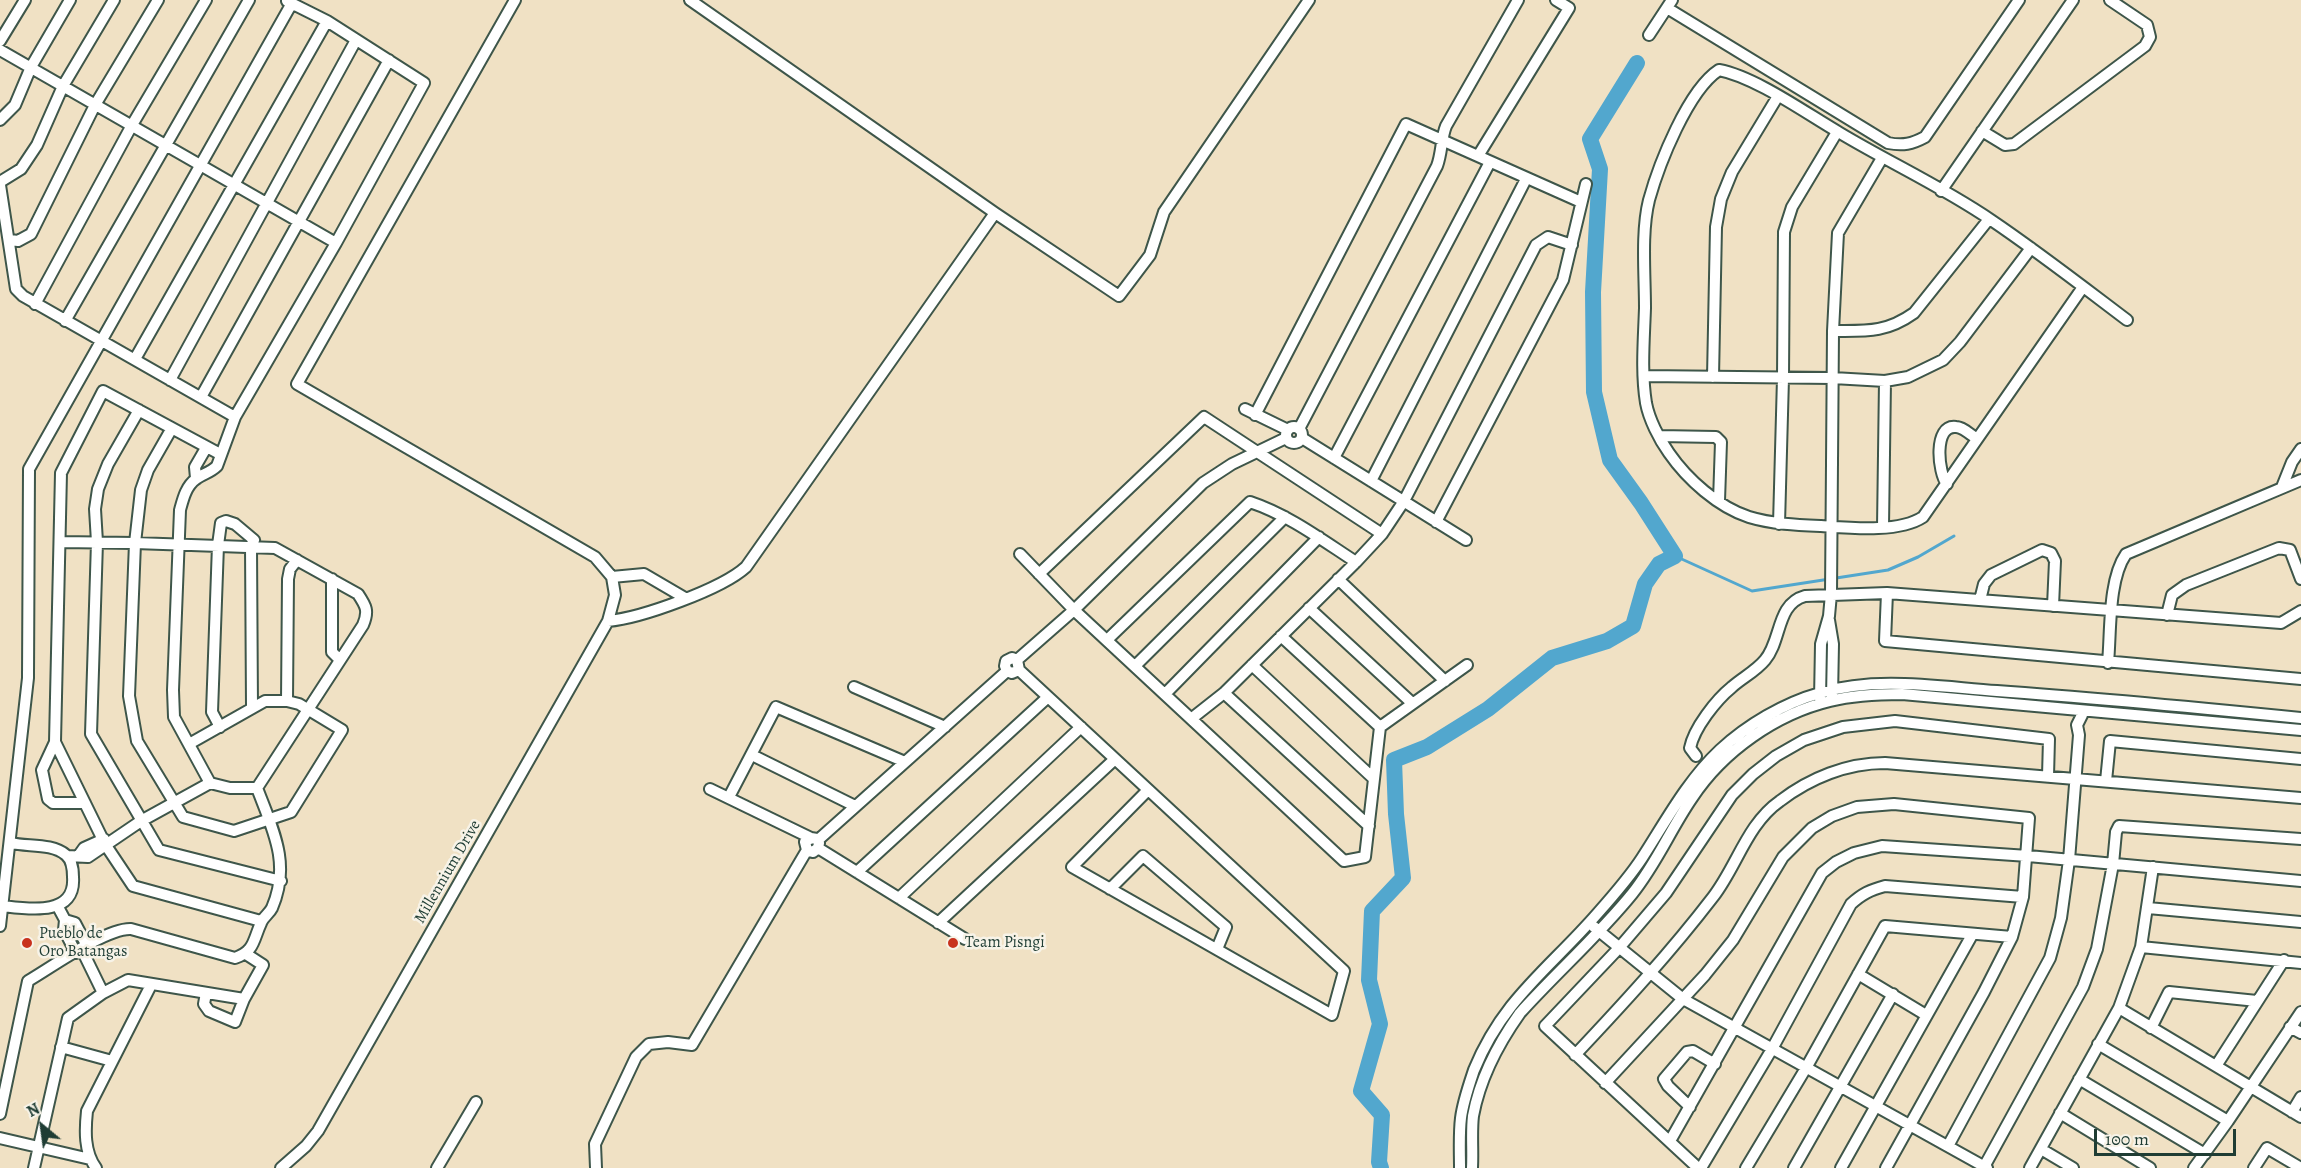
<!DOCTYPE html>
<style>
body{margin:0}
#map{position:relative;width:2301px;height:1168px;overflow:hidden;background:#f0e1c4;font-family:Alegreya,serif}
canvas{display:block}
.north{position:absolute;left:12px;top:1096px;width:60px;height:60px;-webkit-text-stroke:4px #f7f3e8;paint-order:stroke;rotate:331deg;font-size:16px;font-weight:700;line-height:24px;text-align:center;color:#1f3d34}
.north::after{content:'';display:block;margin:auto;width:21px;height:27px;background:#1f3d34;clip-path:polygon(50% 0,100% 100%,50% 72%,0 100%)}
.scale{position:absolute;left:2094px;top:1129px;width:142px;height:27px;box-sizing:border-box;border:3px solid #1f3d34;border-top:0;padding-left:8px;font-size:18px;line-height:21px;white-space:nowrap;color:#1f3d34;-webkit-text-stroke:4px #f7f3e8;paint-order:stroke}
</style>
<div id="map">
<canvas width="2301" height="1168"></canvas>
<div class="north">N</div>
<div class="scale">100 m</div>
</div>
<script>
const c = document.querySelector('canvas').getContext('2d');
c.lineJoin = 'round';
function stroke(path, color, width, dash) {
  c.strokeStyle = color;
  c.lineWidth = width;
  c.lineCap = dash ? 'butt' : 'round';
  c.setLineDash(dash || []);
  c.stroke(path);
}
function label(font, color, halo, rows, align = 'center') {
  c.font = font + ' Alegreya,serif';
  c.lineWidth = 5;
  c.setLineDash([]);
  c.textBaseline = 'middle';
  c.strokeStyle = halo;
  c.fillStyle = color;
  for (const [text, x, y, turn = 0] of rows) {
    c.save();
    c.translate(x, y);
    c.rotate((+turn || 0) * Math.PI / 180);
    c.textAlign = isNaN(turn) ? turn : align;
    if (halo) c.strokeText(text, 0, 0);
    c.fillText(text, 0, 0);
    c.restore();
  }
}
stroke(new Path2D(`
 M1675 556 1752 591 1888 570 1918 557 1954 536`), '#52a7ce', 3);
stroke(new Path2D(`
 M1381 1168 1379 1162 1382 1115 1361 1091 1380 1024 1369 980 1372 911 1403 878 1396 814 1394 760 1427 747 1488 709 1552 658 1607 641 1633 626 1645 584 1659 564 1675 556 1641 503 1610 460 1594 392 1593 292 1600 169 1590 139 1637 63`), '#52a7ce', 16);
const street = new Path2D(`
 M515 0 297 384 595 557 612 577
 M690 0 995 213 1119 296 1150 255 1164 212 1309 0
 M1667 8 1888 143C1903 146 1912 144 1925 137L2019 0
 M1649 35 1672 0
 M0 41 25 0
 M0 50 336 243
 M0 120 15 105 31 67 70 0
 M1982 131 2005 145 2014 144 2145 46 2150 37 2147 25 2110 0
 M1478 156 1569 8 1556 0
 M0 182 21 169 37 145 63 86 114 0
 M0 185 16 289 23 296 235 417
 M1941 191 2073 0
 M10 240 18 241 31 234 95 105 158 0
 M2083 287 1923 517C1899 533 1850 528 1821 526 1797 525 1772 524 1749 517 1718 507 1687 479 1669 453 1659 439 1649 419 1646 403 1641 372 1644 339 1645 308 1645 274 1641 232 1649 200 1659 164 1688 90 1719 70 1756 77 1807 114 1840 133 1890 163 1943 187 1991 220 2037 251 2082 286 2127 320
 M35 304 132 125 206 0
 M65 321 249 0
 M1833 331C1866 331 1886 333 1914 313L1989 219
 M135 359 327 21
 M1644 376 1833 378 1885 381 1908 377 1943 360 1960 342 2031 248
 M1713 377 1716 227 1721 199 1732 172 1778 96
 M170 380 356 40
 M201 397 389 60
 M1245 409 1288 430
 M139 410 108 464 98 489 95 509 97 542 91 734 159 850 281 881
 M1255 415 1406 124 1581 202
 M1286 435a8 8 0 1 1 16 0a8 8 0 1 1-16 0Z
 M172 428 148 470 141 490 135 543 129 696 137 741 183 817 234 831 291 812 342 730 299 704 287 701H265L189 744
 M1299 429 1437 166C1442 153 1441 138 1446 126L1518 0
 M1659 436 1716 437 1721 442 1719 501
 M1302 438 1466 540
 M220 454 103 391 61 473 55 742 105 844 133 886 261 921
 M1334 458 1490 162
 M196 478 195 467 206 448
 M1371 481 1526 179
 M1947 484C1938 473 1933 424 1956 427 1963 427 1971 435 1977 439
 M2282 487 2292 462 2301 449
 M1436 522 1563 280 1586 184
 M1779 524 1783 378 1784 232 1792 207 1837 132
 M1883 527 1885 381
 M60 542 135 543 275 548 358 594C366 606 369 611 363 625L257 788H230L210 783 141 821 88 857 67 856
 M1020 554 1074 610 1344 861 1365 857 1380 727 1467 665
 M1039 574 1204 417 1382 534
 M612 577 644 574 685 598
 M332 579V652L340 660
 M1338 579 1445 681
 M1887 593 1885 641 2301 679
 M1980 600 1984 584 1991 575 2042 550 2051 553 2055 561 2053 606
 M1309 608 1412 703
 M2167 615 2172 595 2186 585 2279 548 2290 550 2301 579
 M1829 620 1833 644 1832 697
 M608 621C641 618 722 589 746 567L995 213
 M1281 636 1380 727
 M1107 640 1250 502C1289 515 1322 540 1356 562
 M1017 660 1074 610 1203 483 1232 464 1286 438
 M2108 663C2111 631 2108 580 2126 554L2301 480
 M1252 665 1373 778
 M1135 666 1285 517
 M1019 670 1344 971 1332 1015 1072 867 1148 790
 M854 687 945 727
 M1224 693 1369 826
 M1165 694 1319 537
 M1820 699 1821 644 1829 616 1831 594 1833 331 1838 233 1882 158
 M287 701 288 579 290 569 297 560
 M1191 719 1224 693 1356 562 1382 534 1404 501 1536 245 1548 237 1572 245
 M220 727 212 712 218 545 221 523 226 521 235 524 254 540 251 546 252 708
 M55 742 42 770 48 799 53 803H85
 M752 755 855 806
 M1696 756 1690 748C1694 728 1716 700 1732 687 1742 678 1756 671 1765 660 1782 640 1776 604 1805 596L1887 593 2281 623 2301 611
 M2106 781 2110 741 2301 759
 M210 783 174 717 173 690 180 510C183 499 186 486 196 479 202 474 210 473 217 466L235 417 336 243 424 83 327 21 287 1
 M710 789 811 838
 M729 797 776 707 905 762
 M818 840 1007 671 1012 673 1019 670 1017 660 1012 658 1006 661 1005 666 1007 671
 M818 848 965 939
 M79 855 84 848 104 839
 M857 872 1048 697
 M1110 889 1143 856 1226 927 1217 949
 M899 898 1081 727
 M57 905 65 920 64 930 76 953
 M3 906C28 909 76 917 73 877 73 869 72 860 66 855 52 843 28 847 11 843
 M2148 908 2301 922
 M65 920 75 923 87 946
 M938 923 1115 759
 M0 926 28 678 29 469 292 3
 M1594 927 1683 999 1987 1168
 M2141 947 2301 963
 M82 950 103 993
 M1858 974 1926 1015
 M206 993 204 1004 209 1011 235 1022 244 999 263 965 246 954
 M2119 1008 2301 1117
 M2290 1027 2301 1033
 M2151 1028 2169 992 2257 1001
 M2098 1044 2228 1121
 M61 1047 112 1061
 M1575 1055C1623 1004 1670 953 1713 897 1737 866 1747 824 1780 801 1810 778 1847 763 1885 763L2301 798
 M2216 1066 2284 960
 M2079 1079 2205 1154
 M1605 1083 1705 975 1733 940 1783 857 1812 828 1832 816 1857 807 1894 804 2029 818 2023 897 2012 937 1984 992 1886 1168
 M1690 1107 1668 1086 1664 1079 1687 1052 1693 1051 1715 1064
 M2292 1112 2301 1097
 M2060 1113 2150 1168
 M0 1114 28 981C52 967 106 928 131 929L235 958C255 951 253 940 261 923 263 917 269 914 272 908 291 864 273 830 257 788
 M0 1138 90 1159
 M1670 1141 1822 873 1836 862 1854 853 1882 846 2028 856 2301 881
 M1948 1146 2050 958 2061 918 2069 860 2079 735 2077 725 2082 715
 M2041 1149 2073 1168
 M1984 1167 2083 987 2097 949 2113 864 2116 832 2119 826 2301 839
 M34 1168 68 1018 103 993 128 980 244 999
 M96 1168C84 1152 85 1130 87 1111L151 985
 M281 1168 306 1146 318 1131 608 621 615 595 612 577
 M437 1168 476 1102
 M596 1168 595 1144 636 1057 649 1044 668 1042 692 1045 807 850 805 842 811 838 817 839 819 843 818 848 813 852 807 850
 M1460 1168C1460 1152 1459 1134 1461 1118 1463 1102 1469 1085 1474 1070 1503 999 1549 969 1597 914 1613 896 1629 878 1642 858 1666 821 1687 781 1720 750 1747 725 1784 703 1820 693 1877 676 1939 687 1997 691 2098 698 2200 708 2301 718
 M1472 1168C1473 1151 1471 1133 1473 1116 1480 1078 1498 1044 1520 1013 1556 973 1598 936 1632 894 1657 863 1670 830 1692 798 1723 751 1776 714 1830 701 1854 695 1878 694 1902 694L2301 730
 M1698 1168 1545 1026 1619 948 1666 893 1732 795 1753 774 1776 756 1804 740 1843 727 1895 721 2049 739 2048 776
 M1701 1168 1772 1049 1851 904C1862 894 1870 890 1885 886L2023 897
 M1746 1168 1806 1068 1885 926 2012 937
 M1794 1168 1893 994
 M1841 1168 1972 935
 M2030 1168 2119 1008 2141 947 2153 867
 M2194 1168 2228 1121 2301 1012
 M2254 1168 2267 1148 2301 1168`);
stroke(street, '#3e564a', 14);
stroke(street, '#fff', 10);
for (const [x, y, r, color] of [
 [27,943,6,"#c8321e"],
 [953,943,6,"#c8321e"]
]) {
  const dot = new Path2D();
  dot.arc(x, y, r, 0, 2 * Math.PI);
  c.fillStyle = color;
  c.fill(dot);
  stroke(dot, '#f7f3e8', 2);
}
label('16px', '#1f3d34', '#f7f3e8', [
 ["Millennium Drive",448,872,-60]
]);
label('16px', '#1f3d34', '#f7f3e8', [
 ["Pueblo de",39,934],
 ["Oro Batangas",39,952],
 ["Team Pisngi",965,943]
], 'left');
</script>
